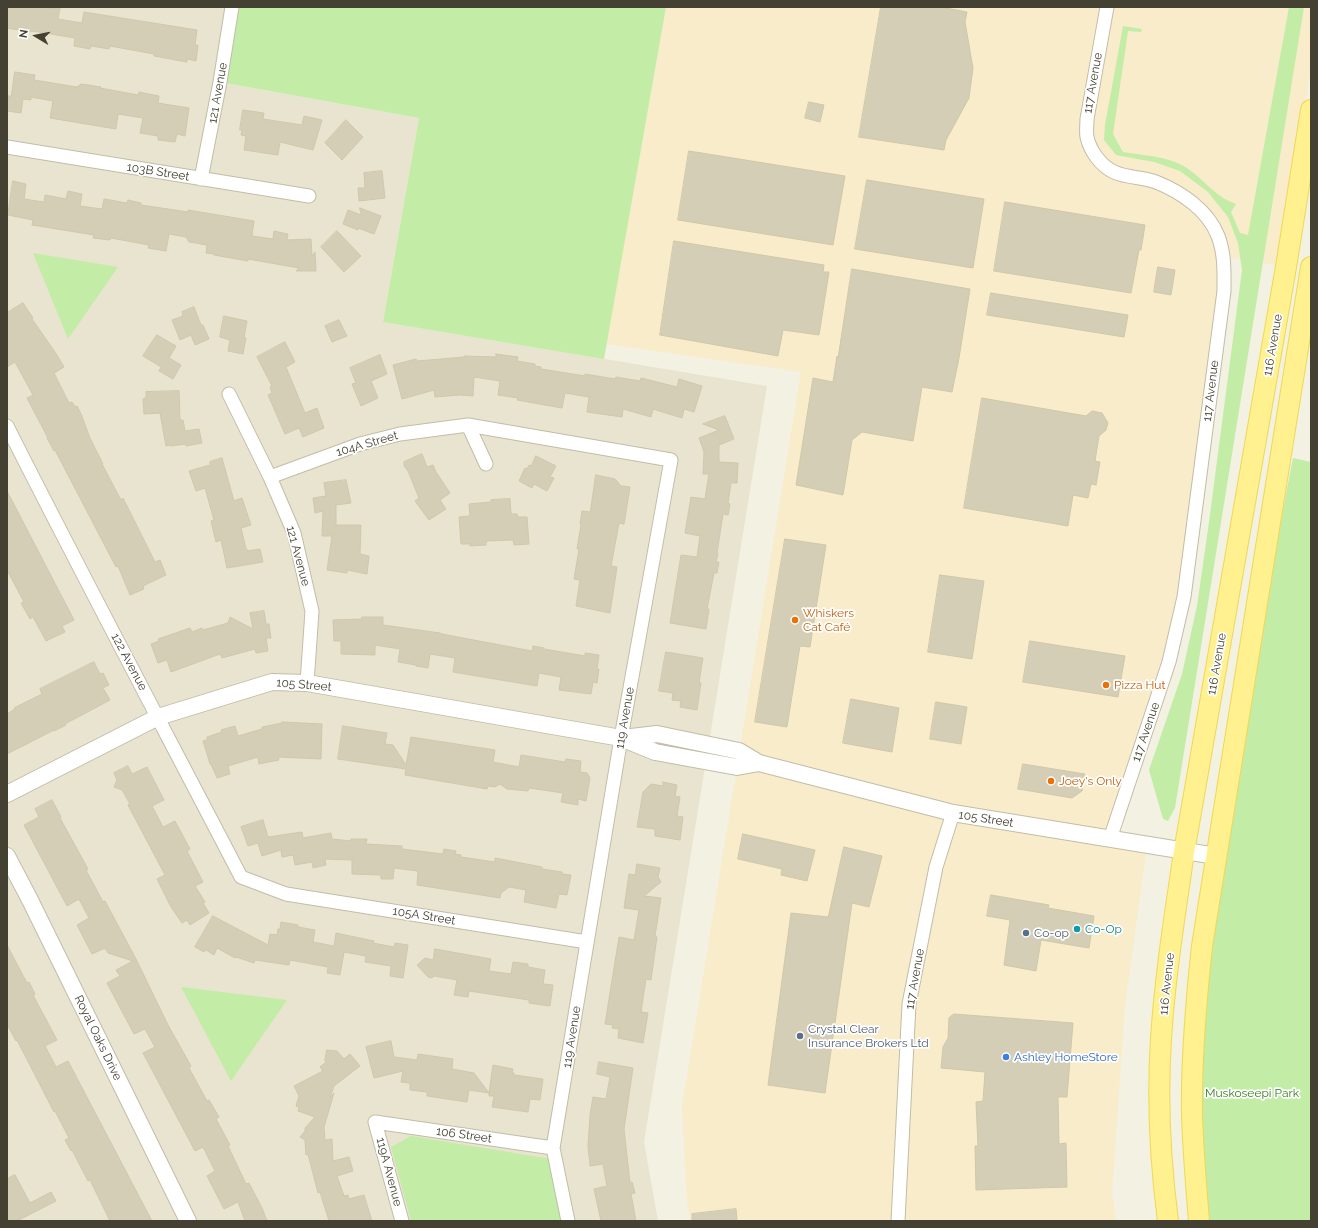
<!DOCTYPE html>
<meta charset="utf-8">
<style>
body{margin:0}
#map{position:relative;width:1318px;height:1228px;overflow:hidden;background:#f3f1e2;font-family:Raleway,sans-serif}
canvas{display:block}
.frame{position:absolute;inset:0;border:8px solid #454132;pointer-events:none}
.north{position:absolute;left:16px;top:16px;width:40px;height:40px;-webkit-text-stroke:3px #fff;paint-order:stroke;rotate:280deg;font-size:11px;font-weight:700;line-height:16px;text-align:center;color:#454132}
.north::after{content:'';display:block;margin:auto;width:14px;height:18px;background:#454132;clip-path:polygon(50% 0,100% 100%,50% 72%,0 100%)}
</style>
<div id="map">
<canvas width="1318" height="1228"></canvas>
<div class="frame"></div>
<div class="north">N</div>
</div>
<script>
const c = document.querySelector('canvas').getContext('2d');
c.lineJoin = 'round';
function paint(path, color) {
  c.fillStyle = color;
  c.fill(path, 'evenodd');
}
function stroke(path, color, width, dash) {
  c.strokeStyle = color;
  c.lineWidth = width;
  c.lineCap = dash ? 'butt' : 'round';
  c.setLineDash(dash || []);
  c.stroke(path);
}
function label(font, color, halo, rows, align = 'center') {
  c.font = font + ' Raleway,sans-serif';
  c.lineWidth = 3.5;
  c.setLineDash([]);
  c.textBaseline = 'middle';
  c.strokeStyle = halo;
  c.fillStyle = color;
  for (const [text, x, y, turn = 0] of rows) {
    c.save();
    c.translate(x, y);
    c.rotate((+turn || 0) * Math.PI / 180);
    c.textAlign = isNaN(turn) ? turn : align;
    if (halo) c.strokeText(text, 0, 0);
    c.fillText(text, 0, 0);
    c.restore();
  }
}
paint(new Path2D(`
 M7 7H232L220 82 419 118 383 322 767 386 644 1142 658 1221H7Z`), '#e8e4d0');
paint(new Path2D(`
 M666 7H1311V63L1286 267 1223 256 1184 597 1110 839 1147 846 1125 1004 1112 1193 1116 1221H690L687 1199 682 1107 801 372 606 344Z`), '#f8ecca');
paint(new Path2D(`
 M232 7H666L604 359 383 322 419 118 220 82Z
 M1289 7H1304L1175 808 1168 821 1163 819 1149 770 1182 674 1197 606 1209 522 1242 270 1238 243 1228 217 1208 192 1180 171 1154 162 1116 155 1104 140 1105 125 1123 26 1142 29 1141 32 1128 31 1113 134 1123 152C1146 156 1172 156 1191 171 1207 183 1217 198 1236 204L1231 212 1240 233 1248 235Z
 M33 253 118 267 68 339Z
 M1293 458 1311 462V1221H1199L1194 1169 1216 856Z
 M181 987 287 1000 231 1081Z
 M411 1136 551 1159 563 1221H411L391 1147Z`), '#c3eca6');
const building = new Path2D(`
 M7 7 60 8 58 19 82 23 84 12 197 30 195 45H198L196 61 187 59V62L154 56V54L110 46 109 49 91 46 90 49 74 46 75 38 39 32 30 31V32L7 28Z
 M881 7H941L967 12 965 22 973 68 969 98 946 140 944 150 859 137Z
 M15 72 35 75 34 80 77 87 81 84 101 87 100 88 138 95 139 92 159 96 158 103 189 108 185 136 177 134 175 142 158 140V136L140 133 143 118 118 114 116 129 50 118 53 101 31 97V100L23 99 21 113 7 111 8 96H11Z
 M809 102 824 105 820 122 805 118Z
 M243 110 264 113 263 119 302 125 304 116 322 120 313 150 280 142 278 155 244 150 246 136 241 135 242 130H240Z
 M346 120 363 137 342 160 325 143Z
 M689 151 845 176 833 245 678 220Z
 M382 171 385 198 359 201 358 188H365L364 173Z
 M867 180 984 199 973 268 855 249Z
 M13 181 26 184 24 199 44 202 45 195 66 199 68 191 82 194 80 206 102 209 104 199 127 203 128 200 141 203V205L188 212V210L254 221 252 236 273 239 274 231 288 234 287 240 311 239 312 256 315 252 316 271H296L299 268 248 259V261L214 255V254L206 253 207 245 189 242 186 237 169 234 166 251 148 248 149 245 111 238 110 240 93 238 94 235 32 225 33 220 8 215Z
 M1005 202 1145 225 1141 250H1139L1131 293 994 271Z
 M360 208 381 216 374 234 358 228V230L343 224 348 210 361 215Z
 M337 231 361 256 344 272 321 247Z
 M674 241 824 265 823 272H829L819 335 783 330 778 356 660 335Z
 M1158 267 1175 270 1171 295 1154 292Z
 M852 269 970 289 959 358 952 392 922 387 913 441 862 432 852 440 843 495 796 485 813 378 833 382 837 356 838 357Z
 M991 293 1128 315 1124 337 987 315Z
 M23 303 33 318 32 319 57 355 64 367 54 373 69 403 72 402 75 407 77 406 82 416V417L90 438 103 464H102L121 500 123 498 155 562 160 560 166 575 143 586 144 589 130 595 118 566 116 567 55 450 54 451 47 438H48L27 398 33 395 15 362 7 367V313Z
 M194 307 201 325H203L209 339 195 345 191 335 180 340 172 320 183 316 182 312Z
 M224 316 247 321 244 338H246L243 354 228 351 230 340 220 337Z
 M339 320 347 336 332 342 325 326Z
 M157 335 176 346 169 358 181 365 173 379 159 371 161 367 143 356Z
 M285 342 295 362 286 367 305 413 317 408 324 428 303 437 299 428 285 434 268 395 272 393 270 387 272 386 257 357Z
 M496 354 518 357 517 361 535 364V366L541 367V369L585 376V374L615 379 616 377 640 381 641 378 677 387 679 379 702 386 694 412 684 409 682 418 653 409 651 417 623 409 622 417 587 412 589 397 565 393 562 408 517 400 518 398 498 395 500 381 474 377 473 396 460 395 435 397 434 390 402 399 393 365 416 359 417 361 464 357V356L496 357Z
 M380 355 387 374 371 381 378 398 361 406 352 384 356 383 350 368Z
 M179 391 180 420H183L185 431 199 429 202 443 186 446V444L170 446V445L166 446 160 413 144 414 143 399 146 398V392Z
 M982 398 1086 416 1092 411 1102 413 1108 423 1106 430 1099 436 1095 461 1100 462 1096 485 1091 484 1088 498 1073 495 1068 526 964 508Z
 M725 416 734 439 719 445V462L738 463 737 483H731L728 503 730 504 728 515 723 514 717 553H718L716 562H719L717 573H714L707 609H709L706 629 670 623 681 555 697 557 700 536 685 533 691 497 705 499 709 474H703L704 452 699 438 719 430 703 424Z
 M422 454 427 467 433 465 436 472 450 493 440 500 446 509 429 520 415 501 419 498 408 471 404 466V462Z
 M536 456 556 466 550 477 554 478 547 491 534 484 532 488 519 481 525 468 527 469 529 465 531 466Z
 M222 458 234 501 242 498 251 525 241 528 246 549H247V551L260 549 263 562 227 568 221 540 216 542 211 521 214 520 205 488 196 491 189 471 210 465V462Z
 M596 475 615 479 621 486 630 487 624 524 619 523 611 566 617 567 610 613 576 606 580 580 574 579 579 549H577L581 525 580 524 582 511 590 512Z
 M346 480 351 503 336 505V525H361L360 554 369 556 367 574 347 570V573L327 570 332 536H322L323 511 315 513 313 498 326 496 324 483Z
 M7 491 74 620 62 626 65 632 46 641 33 617 30 619 21 603 24 602 7 570Z
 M510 499 511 514H517L518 517H527L529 544 514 545 513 540 486 541V545L470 546V544H461L459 517 470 516 469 504 491 502V500Z
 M785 539 826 545 810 647 800 646 787 727 755 722Z
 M940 575 984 581 972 659 928 652Z
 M264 611 266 624H269L271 638H266L268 651 256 653 255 649 222 658 220 654 171 672 167 660 158 663 151 644 159 641 158 639 190 628 192 632 202 628 203 630 228 623 230 617 253 629 250 613Z
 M362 617H383V625L440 633 442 634 532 651 533 646 544 648V649L585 656V653L599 655 597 669H599L597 683 593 682 591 694 559 690 561 677 539 673 537 686 453 672 455 658 430 654 428 668 416 666V665L398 662 400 649 375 645V655L341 654V641H334L333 620 362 619Z
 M1030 641 1125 656 1118 697 1023 682Z
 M666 652 703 658 699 682 701 683 697 710 680 707 681 701 672 700 673 693 659 691Z
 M94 662 100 674 103 673 109 685 103 688 110 700 65 724 66 725 54 731V730L7 754V714L15 709 14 708 42 694 40 689Z
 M851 699 899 708 892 752 843 743Z
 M936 702 967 707 961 744 930 739Z
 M282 722 322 724 321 759 278 757 279 760 259 764 258 757 228 766 230 774 217 778 211 764H210L203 741 207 740V737L222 732 221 730 235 726 238 736 262 729V727L282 723Z
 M343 726 387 733 385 744 393 745 406 765 411 737 495 750 493 762 519 767 521 755 565 762 566 759 581 761 580 772 587 773 590 778 586 801 578 799V805L561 802 563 793 529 788 528 791 507 789 500 784 495 787 488 786 487 789 405 775 406 769 338 759Z
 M1023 764 1085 774 1082 791 1072 798 1018 789Z
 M128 766 132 774 147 767 164 800 152 806 163 827 175 821 190 849 187 851 203 882 195 886 205 902 203 903 209 913 190 925 187 920 182 923 171 907 157 879 165 875 128 805 130 804 122 790 114 787 117 780 114 773Z
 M663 782 677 785 675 796 680 797 677 816 683 817 680 840 655 836V829L637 827 643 792 651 784 663 786Z
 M52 800 61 817 60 818 88 869 86 870 103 902 105 901 136 959 168 1025 191 1066 189 1068 207 1101 209 1100 219 1117 216 1119 230 1145 228 1146 246 1184 249 1183 262 1208 267 1221H245L238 1202 224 1209 207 1176 215 1171 203 1147 195 1151 143 1053 155 1047 145 1029 134 1034 107 983 120 976 116 970 133 961 108 953 105 948 92 954 77 925 89 918 79 899 67 906 24 825 39 817 35 809Z
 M263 820 268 837 302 832 303 838 331 833 332 839 351 841V839H367L366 844 402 846V849L443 854 444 849 456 851 455 854 461 855V857L495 862V858L542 867V869L562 872V874L571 875 567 895 559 894 556 908 524 902 526 890 509 887 501 893 500 898 417 885 418 871 394 868 393 879H381V875L352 874V860L325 859 326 865 313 868 312 862 295 865 293 855 282 857 281 850 262 856 258 843 248 846 241 827Z
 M743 834 815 850 807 881 781 875 782 869 738 859Z
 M844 847 882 856 869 907 852 903 825 1093 768 1085 791 913 828 917Z
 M637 864 660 868 658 877 661 882 644 896 661 898 655 936 657 937 651 980 646 979 641 1012 648 1013 643 1043 618 1038 619 1029 612 1028 613 1025 605 1024 619 937 634 940 639 910 624 908 629 874 635 875Z
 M991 895 1049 905 1048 908 1094 916 1089 948 1041 940 1036 971 1004 965 1010 920 987 916Z
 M213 916 268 945 270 934 277 935 278 929H280L281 922 298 925V927L315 930 313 942 334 946 336 933 374 941 373 943 394 947 395 943 408 945 403 978 390 976 391 966 365 962 366 956 344 952 340 975 327 973 328 967 290 960 289 965 255 960 254 963 236 957 235 958 217 948 214 955 206 950 204 952 195 947Z
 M7 945 27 983 29 982 35 994 33 995 57 1040 45 1046 56 1067 68 1061 152 1221H110L90 1180 88 1181 72 1150 71 1151 65 1140 69 1138 55 1111 54 1112 17 1040 16 1041 7 1024Z
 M435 949 491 959 489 971 511 974 513 962 528 964V967L545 970 543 984 553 985 550 1006 529 1003V1000L469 991 468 997 454 995 457 980 434 976 432 978 428 977 417 965 425 958 433 960Z
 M954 1014 1073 1023 1067 1097H1058L1059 1144 1066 1143 1067 1187 976 1190 975 1146H978L976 1102 983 1101 985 1072 941 1068 943 1047 948 1038 949 1018Z
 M391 1041 394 1057 417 1060 418 1054 453 1059 452 1069 474 1073 489 1093 493 1065 513 1069 512 1073H514V1075L543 1079 540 1100 530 1099 528 1112 492 1107 494 1096H489V1093L469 1090 467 1102 427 1096V1092L410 1090V1083L401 1082 403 1071 374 1078 366 1047Z
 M327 1050 337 1051 344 1059 350 1054 360 1066 334 1086 330 1098 334 1093 324 1127 325 1140 332 1139 333 1161 349 1157 353 1171 337 1176 344 1196 348 1195 349 1199 364 1195 372 1221H329L320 1192 318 1193 308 1154 306 1155 305 1140 300 1137 305 1131V1128L315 1117 298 1111 299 1107 296 1106 299 1096 294 1086 323 1071 320 1067 326 1062 325 1061Z
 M599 1062 633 1068 624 1129 630 1183 632 1182 635 1193 631 1194 636 1221H601L594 1189 607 1186 605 1176 603 1164 590 1166 588 1146 590 1115 593 1097 606 1099 610 1077 597 1074Z
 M15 1175 30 1203 51 1192 56 1201 17 1221H7V1179Z
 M736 1209 737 1221H692V1214Z`);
paint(building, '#d5ceb7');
stroke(building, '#d1c8a9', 1);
const minor = new Path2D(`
 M1107 7 1087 119C1087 125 1086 132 1087 137 1090 151 1101 166 1114 172 1127 178 1143 177 1156 182 1181 192 1208 210 1218 236 1225 254 1224 273 1224 291L1184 597 1169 662 1110 839
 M7 147 309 196
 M201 179 220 82 232 7
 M229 394 270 477 294 533 312 611 307 683
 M468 425 486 464
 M7 426C83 577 163 727 241 877L286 894 587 942
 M270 477 360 444 400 434 468 425 671 460 621 738 553 1148 568 1221
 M402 1221 375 1122 553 1148
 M898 1221 909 1004 936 867 953 813`);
const tertiary = new Path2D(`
 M623 738 657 734 739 751 759 763 953 813 1216 856
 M7 794 158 717 272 682 307 683 621 738 655 752 737 767 759 763
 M7 856 30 900 188 1221`);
const primary = new Path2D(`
 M1168 1221C1160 1160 1157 1100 1161 1039 1165 976 1175 914 1184 852L1286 267 1311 110
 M1199 1221C1196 1185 1193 1150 1192 1114 1191 1058 1196 1002 1202 946L1311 267`);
stroke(minor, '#c2bda7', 15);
stroke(tertiary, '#c2bda7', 18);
stroke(primary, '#f0d854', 22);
stroke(minor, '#fff', 13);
stroke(tertiary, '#fff', 16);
stroke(primary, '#fff090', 20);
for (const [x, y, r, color] of [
 [795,620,4,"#e8710a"],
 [1106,685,4,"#e8710a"],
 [1051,781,4,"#e8710a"],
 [1077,929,4,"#0f9aa8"],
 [1026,933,4,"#5c6f8a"],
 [800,1036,4,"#5c6f8a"],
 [1006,1057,4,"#3f7fe0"]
]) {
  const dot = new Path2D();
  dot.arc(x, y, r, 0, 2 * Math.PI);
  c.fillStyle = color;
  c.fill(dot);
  stroke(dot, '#fff', 1.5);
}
label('12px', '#454132', '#fff', [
 ["117 Avenue",1093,83,-80],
 ["121 Avenue",218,93,-80],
 ["103B Street",158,172,9],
 ["116 Avenue",1273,345,-80],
 ["117 Avenue",1211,391,-83],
 ["104A Street",367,444,-16],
 ["121 Avenue",298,556,75],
 ["122 Avenue",129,662,62],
 ["116 Avenue",1217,664,-80],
 ["105 Street",304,685,5],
 ["119 Avenue",625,718,-80],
 ["117 Avenue",1146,732,-71],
 ["105 Street",986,819,9],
 ["105A Street",424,916,9],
 ["117 Avenue",915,979,-80],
 ["116 Avenue",1167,984,-84],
 ["119 Avenue",572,1037,-81],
 ["Royal Oaks Drive",98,1038,64],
 ["106 Street",464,1135,8],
 ["119A Avenue",389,1172,75]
]);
label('12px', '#c56008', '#fff', [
 ["Whiskers",803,613],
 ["Cat Café",803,627],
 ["Pizza Hut",1114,685],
 ["Joey's Only",1059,781]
], 'left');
label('12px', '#0d838f', '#fff', [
 ["Co-Op",1085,929]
], 'left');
label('12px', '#4e5e75', '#fff', [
 ["Co-op",1034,933],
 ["Crystal Clear",808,1029],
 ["Insurance Brokers Ltd",808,1043]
], 'left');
label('12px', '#366cbe', '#fff', [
 ["Ashley HomeStore",1014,1057]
], 'left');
label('12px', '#367d20', '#fff', [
 ["Muskoseepi Park",1252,1093]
]);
</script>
